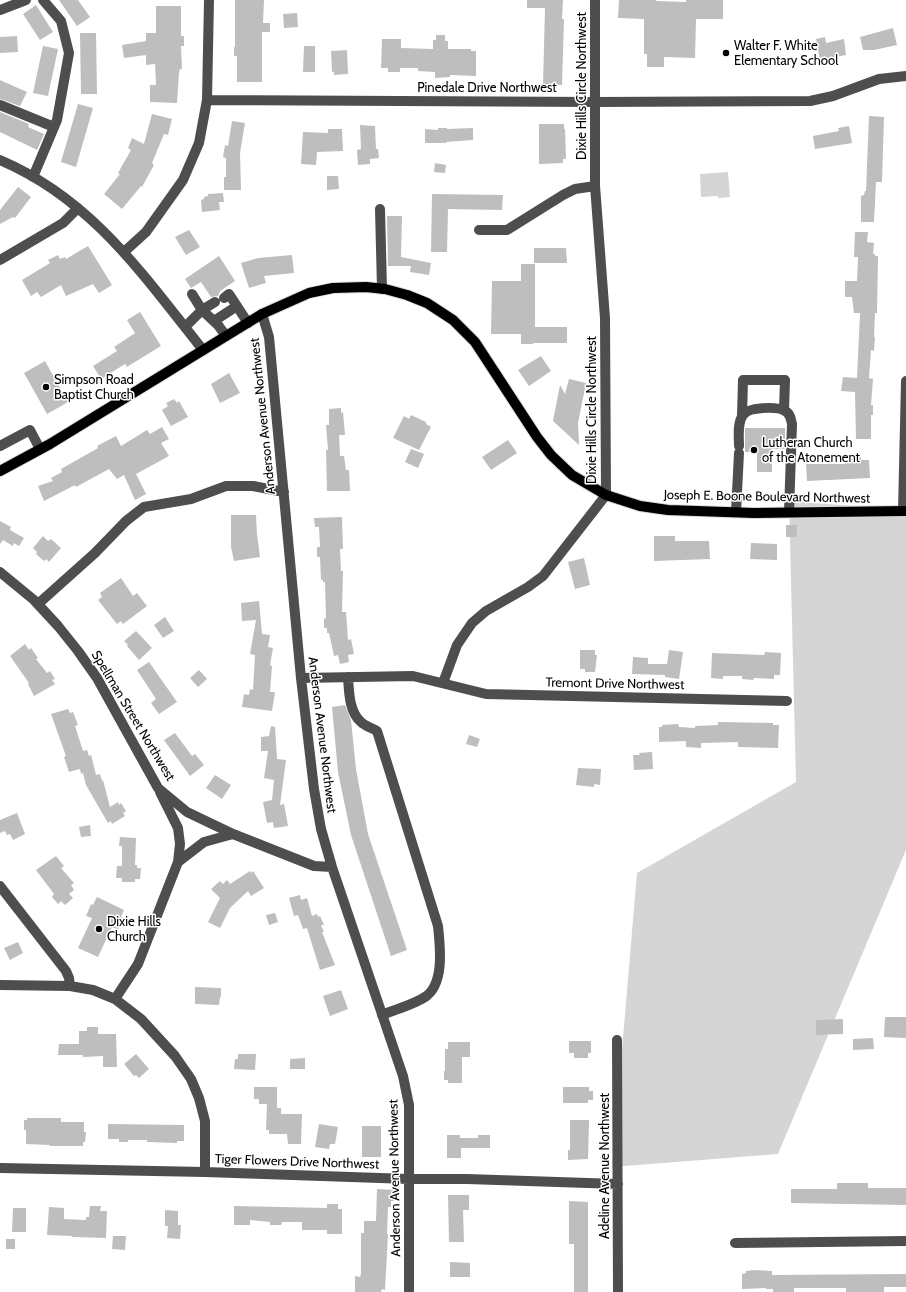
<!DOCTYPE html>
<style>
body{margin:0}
canvas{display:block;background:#fff}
</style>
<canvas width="906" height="1292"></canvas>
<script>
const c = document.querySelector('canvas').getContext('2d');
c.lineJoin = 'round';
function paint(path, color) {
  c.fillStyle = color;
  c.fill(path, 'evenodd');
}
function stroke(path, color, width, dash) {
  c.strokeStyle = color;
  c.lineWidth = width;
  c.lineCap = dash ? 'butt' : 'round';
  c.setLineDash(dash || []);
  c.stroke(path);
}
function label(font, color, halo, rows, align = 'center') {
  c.font = font + ' Cabin,sans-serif';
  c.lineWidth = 3;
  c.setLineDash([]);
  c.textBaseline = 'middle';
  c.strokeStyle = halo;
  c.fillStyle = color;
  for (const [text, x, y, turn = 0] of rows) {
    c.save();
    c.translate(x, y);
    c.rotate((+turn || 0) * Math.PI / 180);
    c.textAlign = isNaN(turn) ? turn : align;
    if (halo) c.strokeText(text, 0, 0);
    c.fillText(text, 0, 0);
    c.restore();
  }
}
paint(new Path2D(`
 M728 172 730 197 718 198V196L701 197 700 174Z
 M789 501 906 510V850L778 1154 612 1167 637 873 796 782Z`), '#d5d5d5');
paint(new Path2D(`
 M59 0H78L90 17 77 26Z
 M235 0H264L263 23H270V32H262V82H237V56H234V47H235Z
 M527 0H563L562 19H564L562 85H543L545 8H527Z
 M619 0H656V1L686 2V0H723V19H696L695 58 664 57V67H647V54H644V19L618 18Z
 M36 5 53 32 40 40 23 14Z
 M156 6H181V36H184V46H181L182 69H180L179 73 177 103 150 102V85H156L155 64 146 65V55L124 58 122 45 146 41V33H156Z
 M297 13 298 27 284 28 283 14Z
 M893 28 897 45 874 50H863L860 37Z
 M80 33H96L97 94H81Z
 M436 35H445V41H448V49H471V51H476V76L450 75V77L435 78V72L418 71V68H400V72H388V68H381L382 39H401V48L433 49V40H436Z
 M17 36 18 52 0 53V37Z
 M825 37 826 43 844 39 846 55 820 60 816 39Z
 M43 46 58 49 48 96 33 93Z
 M304 46H315V72H303Z
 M347 50 348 74 334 75V72H332L331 51Z
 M0 80 27 92 20 106 0 99Z
 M78 104 93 108 76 167 61 162Z
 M0 112 29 124 28 127 44 134 37 150 0 132Z
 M152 114 172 119 168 135 164 134 152 163 154 165 142 187 141 186 122 209 104 194 120 174 118 173 131 150 128 148 132 138 144 144Z
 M869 116 884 117 882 182H876L874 222H861V196L864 195 865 191H866Z
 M232 121 245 123 240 153 241 190H224V177H226V158L223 157 225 145 228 146Z
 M539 124H564V129H565L566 159H563V163L539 164Z
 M360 125 375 126 376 149H378L379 158 370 159V164L358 165 357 150 361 149Z
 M849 126 852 143 815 149 813 136 839 131 838 128Z
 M438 128H447V129L473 128V140L446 142V143H425V129L438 130Z
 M328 129H342L343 151 317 152 316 165 301 164 303 132 328 133Z
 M435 163 446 165 445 173 434 172Z
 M327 176H338L339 189 327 190Z
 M18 187 31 197 15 218 13 217 0 224V210Z
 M223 193 224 202H219L220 210 202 212 201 200 204 199V197L208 196V194Z
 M432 194 503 195 502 210 448 209 447 252H431Z
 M387 216H402L401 257 431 263 429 275 410 272 411 266H388Z
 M189 230 200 247 186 255 175 237Z
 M855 232H868L867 242 874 243 873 254H875V256H878L877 313H875L874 337H875L874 351 871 350 869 378 873 379 871 405H873V415H871V439H856L855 392 841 391 843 377 857 378 860 313H854L852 297H845V281H857L858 257H854Z
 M88 246 112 285 99 293 93 284 66 296 61 285 41 297 37 292 31 296 22 280 50 263 48 260 58 255 60 259 65 257 66 259Z
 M534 248H566L567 263H534Z
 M292 255 294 273 264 276 266 283 249 288 241 263 258 258Z
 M219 256 235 281 220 291V292L218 296 211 297 201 282 191 288 185 279Z
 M521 264H535V327H567V343H533V344H521V334H491L492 281H521Z
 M140 312 161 346 130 365 127 367 125 364 101 379 93 366 117 351 114 347 135 333 127 320Z
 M541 356 551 371 529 386 518 370Z
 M45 361 68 402 47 414 24 373Z
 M229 373 240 393 220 403 211 384Z
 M569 379 586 383 578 423 579 445 553 421 560 385 565 394Z
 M174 399 177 403 179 401 188 417 171 426 162 410 168 406 166 403Z
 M341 408V413L343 412 345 435H339L340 456H344L346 470H349L350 491H327L326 450H328L326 425H329V409Z
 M411 415 426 422V424L431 427 419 450 393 438 404 416 409 419Z
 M162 427 169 439 161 443 169 456 136 474 146 494 135 500 124 475 117 479 109 469 76 487 75 485 44 501 38 486 53 481 51 478 62 472 61 469 98 448 97 446 116 436 121 446 147 430 150 434Z
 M745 428H785V449H772V472H757V452H745Z
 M508 440 517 453 491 470 482 457Z
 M411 449 424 454 418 468 405 462Z
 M861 454V460H869L870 478 807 481 806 464H845V457H850V455Z
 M231 515H256L257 534 260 557 234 561 231 547Z
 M342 517 343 549H340L341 571H343L342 612H346L348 640 351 639 354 654 348 655 349 662 340 664 338 655 334 656 329 633H327V628H324V619L326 618 325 582H323V580H321L320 557H317V547H320L319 527H315L314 518Z
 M0 521 11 527 10 530 24 538 19 546 14 543 13 546 3 540 0 544Z
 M786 525H797V537H786Z
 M43 536 48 541 51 539 61 548 49 562 46 559 44 561 36 554 37 552 33 548Z
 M654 536H675V541H709L710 559 654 561Z
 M751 543 777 544V560L750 559Z
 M584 558 590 585 575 589 568 562Z
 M121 578 133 596 137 593 147 606 123 624 121 621 117 624 98 600 102 597 100 593Z
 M259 601 262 634 270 635 268 647 273 648 270 665 272 666 270 692H275L272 711 242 707 244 694 249 695 250 689 253 690 255 655 250 654 256 620 242 621 241 603Z
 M165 617 174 631 163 638 154 625Z
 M136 631 152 648 139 660 127 646 128 645 124 641Z
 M25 644 29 650 31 648 38 658 36 659 47 673 50 671 55 679 52 680 55 684 34 696 28 684 29 683 10 656Z
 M580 650H595V655H597L595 672H585V669H580Z
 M669 650 683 652 679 679 665 677V675L632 674 633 657 648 658V664H667Z
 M765 652 781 653 780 675H774V679L754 678 753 680 742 679V676H723V679L711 678 712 653 764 655Z
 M149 662 177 702 159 714 151 703 156 699 137 670Z
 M199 670 207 679 198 687 190 678Z
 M345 705 351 720 356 769 368 834 407 950 391 956 351 835 338 772 332 707Z
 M68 709 70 713 73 712 78 725 75 726 83 751 87 750 89 756 91 755 96 775 100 774 102 781 103 780 110 807 118 802 119 805 121 803 126 811 123 813 125 816 112 824 111 821 108 823 86 785 83 773 81 774 80 769 69 772 64 757 66 756 51 714Z
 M718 722 773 723V725H779L778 748 738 747V742L701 743V748L686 747V741L659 742V727H662V725L678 724 679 727 695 728V726L718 725Z
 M271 726 275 727 277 759 286 760 280 805 284 804 288 826 274 828 273 822 267 823 263 802 272 800 274 780 264 778 268 751H261V737L269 736Z
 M175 733 192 756 195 754 204 765 190 776 164 740Z
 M469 735 480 739 477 747 466 744Z
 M652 752 653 769 634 770 633 755H640L639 753Z
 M578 768 601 769 600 785 594 784V787L576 785Z
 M215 775 231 785 222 799 206 788Z
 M17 813 25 834 13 840 10 834 7 835 5 831 0 833V820Z
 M90 825 91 836 81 837 79 827Z
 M120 837 136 838 135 865H137V868H141L140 879H135V882H122V878H116L117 866H122V846H119Z
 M56 856 64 866 61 868 74 883 71 885 74 890 69 894 73 898 65 905 61 901 58 904 52 897 54 894 36 870Z
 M250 871 251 873 253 871 264 888 251 896 248 891 230 908 220 928 208 922 220 898 211 889 220 881 223 884 227 880 230 884Z
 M300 895 301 900 307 898 312 916 317 914 318 917 320 916 324 925H321L324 932H322L335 965 320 970 307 928 303 929 298 915 294 916 289 898Z
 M97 897 124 910 121 917 123 918 118 930 112 927 98 957 78 948 92 918 86 916 91 904 93 905Z
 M275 913 278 922 269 925 266 915Z
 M18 942 23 953 10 960 4 948Z
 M195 987 221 988V997H220L219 1005 195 1004Z
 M341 990 348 1009 330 1016 323 996Z
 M885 1017H906V1038L884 1037Z
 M843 1019V1034L816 1035V1020Z
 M87 1027H98V1034H116L117 1067H103V1056L83 1057V1055H58L59 1044H79V1031H87Z
 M873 1038 874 1049 853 1050V1039Z
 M569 1041H591V1053H588V1058H574V1053H569Z
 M448 1042H470V1057H462V1083H448V1080H444V1071H445V1049H448Z
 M136 1054 149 1069 139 1078 136 1075 134 1076 124 1064Z
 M238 1054H256L255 1070 234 1069 235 1059H238Z
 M305 1058V1069H290V1059Z
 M254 1087H277V1108H281V1114H302L301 1144H288L287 1134H269V1130H266L267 1104H259V1099H254Z
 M563 1087H589V1091H593V1100H588V1103H563Z
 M27 1118H61V1122H84V1132H86L85 1142H83V1146H50V1145L26 1144V1130H24V1120H27Z
 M570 1120H589L588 1159 568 1160V1150H570Z
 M108 1124 184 1125V1141H177V1143L147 1142V1140H128V1142H119V1139H108Z
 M319 1124 338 1127 335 1144H330L329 1149 315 1147Z
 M362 1126H381V1157H362Z
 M447 1135H460V1138H478V1135H490V1148H461V1158H447Z
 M837 1183H868V1188H906V1205L791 1203V1189H837Z
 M377 1189 394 1190V1201H391V1207H388L387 1234H388L385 1290 382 1289 381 1292H355V1276L360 1277 361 1274V1233H364V1221H376Z
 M448 1195H469V1210H463L464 1242H449Z
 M569 1201 588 1202V1292H574V1244H569Z
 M327 1204H338V1209H342V1234H327V1230H302V1222H282L281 1225H270V1222L250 1220V1225H234V1206L327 1208Z
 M90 1206H101L100 1211H107L106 1238 72 1237V1236L47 1235 49 1207 64 1208V1219L86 1220V1217H89Z
 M13 1208H26V1232H12Z
 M165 1210 178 1211V1225H181L180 1239 167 1238 168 1226H165Z
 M113 1236H126L125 1250 112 1249Z
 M6 1239H15V1249H6Z
 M450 1262 470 1263V1277H450Z
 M754 1270 772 1271V1275L906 1274V1287H884V1292H846V1288H794V1292H773V1289H766V1288L742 1289V1274L746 1273V1271Z`), '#bebebe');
const major = new Path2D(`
 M0 471 50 444 262 314 309 293 333 288 366 287 385 289 407 295 427 303 453 320 475 342 537 437 551 455 572 475 606 495 640 506 668 510 754 513 906 511`);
stroke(major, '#dbdbdb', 12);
stroke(new Path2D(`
 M0 10 26 0
 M207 100 594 102 810 101 833 96 879 79 906 76
 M0 105 54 127
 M0 160C92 199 143 275 203 350
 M33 177 57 120 69 53 61 21 43 0
 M380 209 382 289
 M479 230H507L563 195 575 189 595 186
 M124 252 146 232 183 180 199 143 207 100 209 0
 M0 260 63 223 78 208
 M192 294 202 310 218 325 226 336
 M224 298 229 294 248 323
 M262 314 269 337 301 678 314 789 321 829 332 867 403 1076 409 1105V1292
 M214 321 237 306
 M185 327 202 310 215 302
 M742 416 743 380H785L784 410
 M0 446 30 430 40 449
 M739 446C739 437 737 423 743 415 748 407 777 406 785 411 790 413 791 419 792 424L789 512
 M903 511 906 381
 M736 512 739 453
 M0 572 34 600 58 626 78 651 97 678 158 788 187 812 233 834 314 866 332 867
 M38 604 95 553 126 521 144 507 191 499 226 486H253L284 492
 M348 677C349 691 349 712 361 722 365 726 372 728 377 731L438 926C440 946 445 984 425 997 413 1005 396 1009 382 1015
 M301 678 413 676 486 694 787 701
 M443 683 457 645 472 623 486 611 528 587 543 576 606 495 605 318 595 186V0
 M178 862 204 842 233 834
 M0 886 66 971 69 978 70 986
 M0 985 70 986 93 990 115 999 141 1019 175 1056 191 1079 199 1098 205 1121V1172
 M115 999 138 964 178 862 180 844 178 828 160 792
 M617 1040 618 1292
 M0 1168 205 1172 409 1179H467L618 1184
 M735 1243 906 1241`), '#4e4e4e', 10);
stroke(major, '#000', 10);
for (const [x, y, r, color] of [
 [726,53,4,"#000"],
 [46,387,4,"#000"],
 [754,450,4,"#000"],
 [99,929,4,"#000"]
]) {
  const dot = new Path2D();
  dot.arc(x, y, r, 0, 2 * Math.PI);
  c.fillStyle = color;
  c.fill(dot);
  stroke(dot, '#fff', 1.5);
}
label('13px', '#000', '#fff', [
 ["Walter F. White",734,46],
 ["Elementary School",734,61],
 ["Simpson Road",54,380],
 ["Baptist Church",54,395],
 ["Lutheran Church",762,443],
 ["of the Atonement",762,458],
 ["Dixie Hills",107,922],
 ["Church",107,937]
], 'left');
label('13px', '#000', '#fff', [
 ["Dixie Hills Circle Northwest",582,86,-90],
 ["Pinedale Drive Northwest",487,88],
 ["Dixie Hills Circle Northwest",592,410,-90],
 ["Anderson Avenue Northwest",263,416,-96],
 ["Joseph E. Boone Boulevard Northwest",767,497,1],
 ["Tremont Drive Northwest",615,684,1],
 ["Spellman Street Northwest",133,716,59],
 ["Anderson Avenue Northwest",322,735,83],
 ["Tiger Flowers Drive Northwest",297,1162,2],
 ["Adeline Avenue Northwest",605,1166,-90],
 ["Anderson Avenue Northwest",395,1178,-91]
]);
</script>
